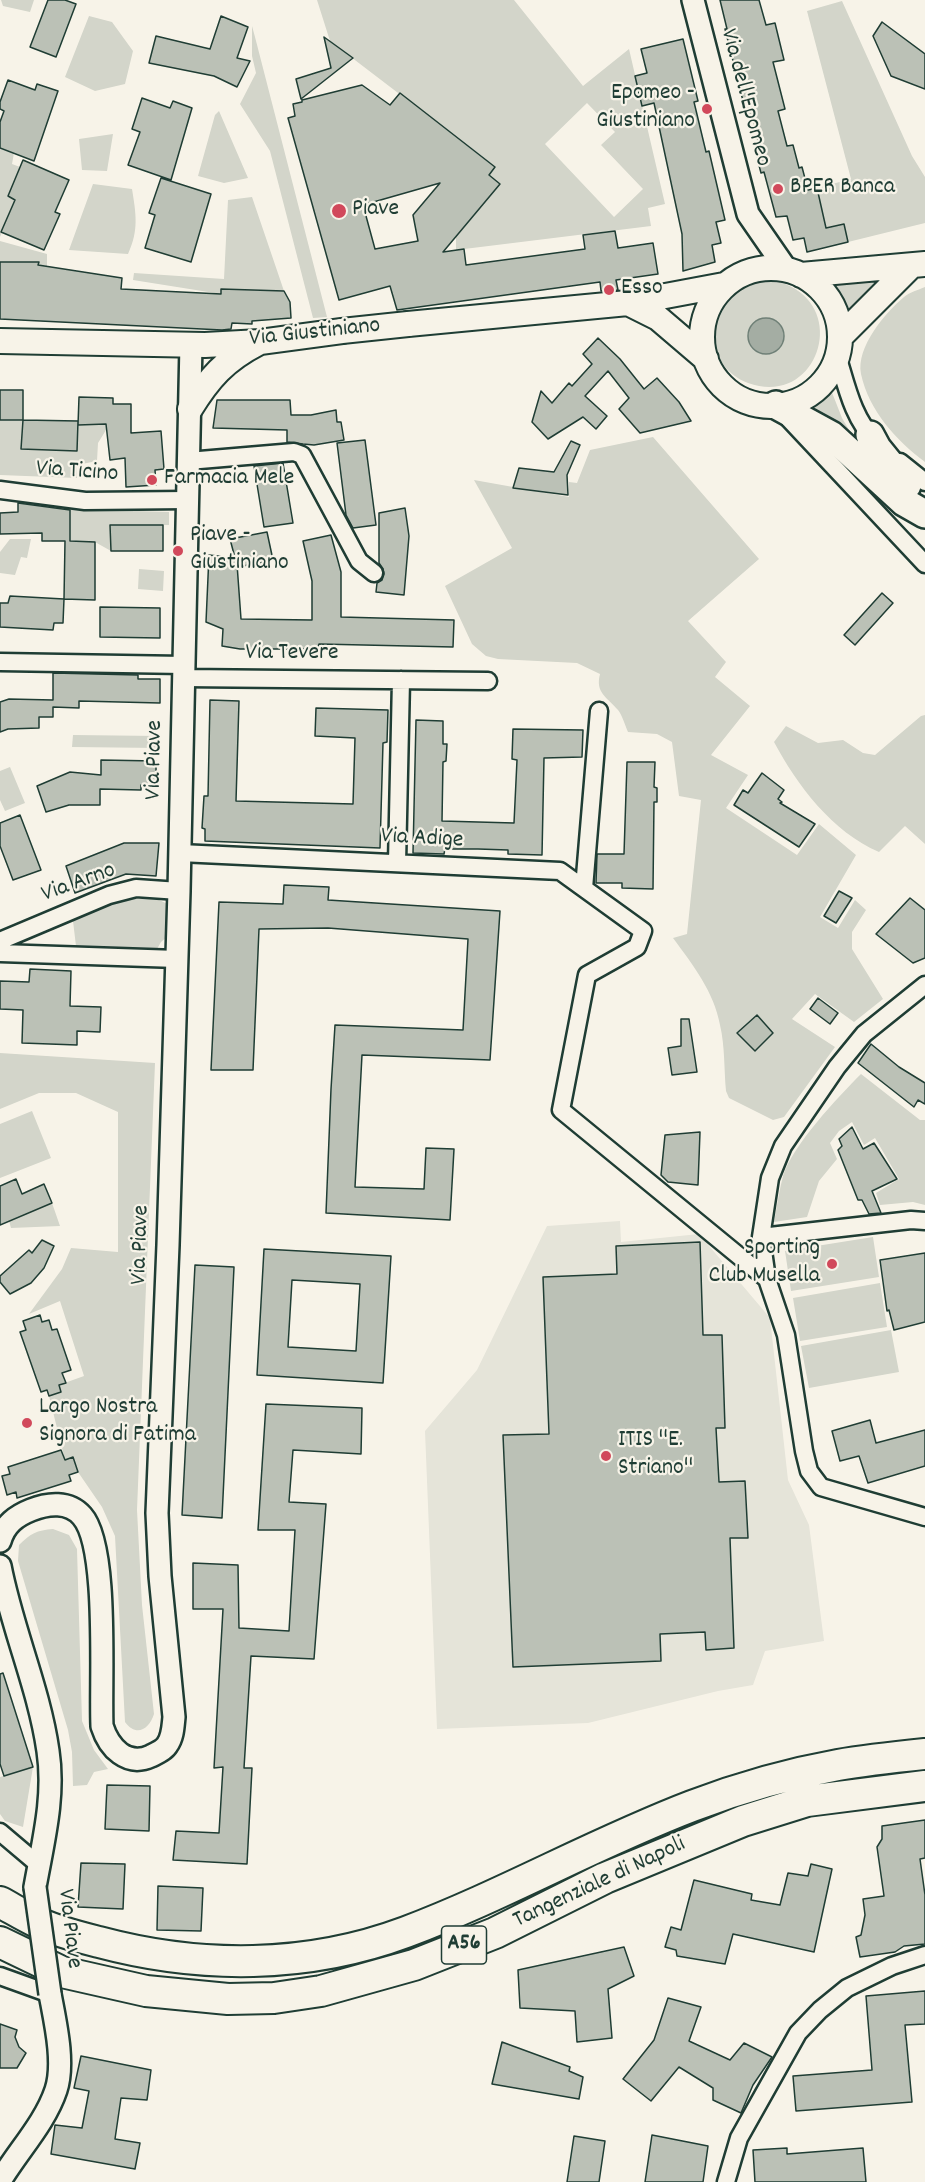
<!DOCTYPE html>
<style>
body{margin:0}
canvas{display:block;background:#f7f3e8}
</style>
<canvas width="925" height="2182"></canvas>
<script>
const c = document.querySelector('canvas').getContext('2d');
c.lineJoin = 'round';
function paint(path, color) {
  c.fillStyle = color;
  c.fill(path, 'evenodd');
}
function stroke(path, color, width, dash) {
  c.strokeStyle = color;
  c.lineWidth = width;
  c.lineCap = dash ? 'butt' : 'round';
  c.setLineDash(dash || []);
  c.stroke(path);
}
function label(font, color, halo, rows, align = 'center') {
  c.font = font + ' Dekko,sans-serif';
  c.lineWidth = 4.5;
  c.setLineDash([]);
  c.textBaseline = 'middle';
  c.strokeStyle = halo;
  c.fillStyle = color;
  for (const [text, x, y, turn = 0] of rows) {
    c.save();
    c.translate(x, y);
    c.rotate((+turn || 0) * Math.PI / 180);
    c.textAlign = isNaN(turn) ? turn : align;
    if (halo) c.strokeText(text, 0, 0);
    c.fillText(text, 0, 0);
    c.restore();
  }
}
paint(new Path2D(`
 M620 1221 621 1242 699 1234 770 1318 788 1480 809 1525 824 1641 765 1651 753 1685 718 1691 588 1723 437 1729 425 1431 477 1370 547 1226Z`), '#e5e4d9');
paint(new Path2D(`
 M1 0H34L30 12 3 6Z
 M317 0H514L583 86 629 49 665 204 648 208 651 226 456 250V236L499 184 489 175 495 167 330 41ZM587 103 615 132 601 145 643 189 614 217 545 144Z
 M842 1 912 156 925 177V223L848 242 843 224 825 228 817 188 851 179 807 11Z
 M89 16 112 22 133 51 125 84 95 91 65 77Z
 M252 26 255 37 327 317 313 318 270 151 240 104 256 73 252 56Z
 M219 111 248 178 224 183 198 176 215 115Z
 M113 134 107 171 82 170 79 139Z
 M0 148 14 153 12 164 20 167 8 196 15 200 0 237Z
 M93 184 132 189C136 214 139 230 128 254L69 250Z
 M252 197 284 291 222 289 221 294 133 280 134 273 224 279 228 200Z
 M0 241 47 254V266L25 262H0Z
 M886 276 849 317 831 282Z
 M763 281C770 282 779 282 785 284 850 309 817 408 748 383 737 379 725 370 721 360 710 334 715 304 741 288 747 284 756 283 763 281ZM764 318 784 330V342L780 348 749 342V329L757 320Z
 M925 287V462C896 440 869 411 861 374 856 347 885 313 904 297 910 292 918 290 925 287Z
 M831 390 842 418 855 440 811 410Z
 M0 420H23L22 449 77 451 78 425 106 424V430L98 443 97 461 77 465V478L0 475Z
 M653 437 759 559 688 621 726 662 715 677 750 706 711 755 748 775 726 808 797 855 819 824 856 855 820 917 838 928 855 900 866 910 852 932V949L883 999 854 1022 815 994 792 1019 835 1047 784 1117 773 1120 729 1098 726 1091C724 1070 725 1046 720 1025 714 992 693 965 673 938L687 934 701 800 679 796 672 742 657 734 628 732C625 725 622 715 618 710 607 697 595 693 600 674L577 663 498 659 486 656 472 644 445 586 512 548 474 480 569 497V482L577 483 590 450Z
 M70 509 169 512V525H111V551L95 542 70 541Z
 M10 539H31L27 558 21 557 15 575 0 573V552Z
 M139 569 164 571 163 591 138 589Z
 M925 715V844L905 826 879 852C832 832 797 785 774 742L786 726 818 743 843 740 863 753 875 755 921 716Z
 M73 735 159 736V748L72 747Z
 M10 767 25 803 5 811 0 800V771Z
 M122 895 134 899H157L174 907V931L161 942 153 956 111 947 92 953 76 946 73 921 92 913 100 899Z
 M0 1053 155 1063 137 1510 142 1605 154 1714C149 1730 136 1737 125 1722L115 1536 102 1507 78 1472 73 1457 65 1460 49 1396 61 1392 59 1385 84 1376 60 1301 29 1314 62 1269 71 1248 118 1252V1112L76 1093H39L0 1109Z
 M861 1074 920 1120H925V1205L913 1202 880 1205 876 1193 899 1179 875 1138 864 1145 852 1122 839 1131 830 1143 837 1159 819 1181 807 1217 774 1222C777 1207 779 1191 783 1176 792 1146 838 1097 861 1074Z
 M32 1111 51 1158 0 1178V1124Z
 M52 1203 60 1226 11 1228 9 1221Z
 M873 1237 879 1277 791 1291 785 1251Z
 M880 1283 887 1327 800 1341 793 1298Z
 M891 1330 899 1372 809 1388 801 1346Z
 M53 1529 69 1535 77 1549 82 1721 94 1750 108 1769 94 1772 87 1785 73 1786 72 1752 68 1730 18 1561 19 1545C30 1534 37 1530 53 1529Z
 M33 1767 23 1827 5 1821 0 1814V1777Z`), '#d3d5ca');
const water = new Path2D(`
 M748 336a18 18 0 1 1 36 0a18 18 0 1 1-36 0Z`);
paint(water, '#a4ada3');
stroke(water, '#6f8077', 1.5);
const building = new Path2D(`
 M48 0H65L76 4 56 57 30 47Z
 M720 0H759L766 25 775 23 784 60 773 62 785 109 778 111 787 146 793 145 799 168 802 167 808 190 817 188 826 228 844 224 848 242 807 252 804 238 793 240 787 216 776 217 764 172 761 173 756 154 760 152 753 116 747 117 725 29H727Z
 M221 16 248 27 237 58 250 61 237 87 214 76 149 63 156 36 210 49Z
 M882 22 925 54V89L891 76 873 36Z
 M324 37 353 58 301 99 296 79 331 68Z
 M683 39 698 101 694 102 706 152 709 151 725 220 716 222 721 243 712 245 715 262 683 271 682 234 654 103 642 106 635 76 647 73 641 49Z
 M8 80 35 90 37 84 58 91 34 161 0 148V122L4 111 0 109V102Z
 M362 85 390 105 400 93 495 167 489 175 500 184 443 252 464 249 466 265 585 249 583 235 615 231 618 248 653 243 658 274 616 280 618 290 601 291 600 282 397 310 390 286 339 300 288 118 295 116 293 104 302 102V100ZM440 183 413 215 418 241 375 249 363 205Z
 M142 98 170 108 173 101 192 108 171 180 128 165 140 132 132 129Z
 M23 160 69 180 55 212 60 214 44 250 1 232 15 200 8 196Z
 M161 178 211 194 191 262 145 248 155 215 149 213Z
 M0 262H39L38 265 122 278 121 289 221 294V289L284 291 290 302 291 318 252 321V324L232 323 231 329 222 330 0 319Z
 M598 338 620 359 644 389 657 378 679 402 691 421 640 433 619 409 629 398 608 371 585 396 607 416 596 429 583 417 548 439 532 422 541 391 552 403 569 383 572 386 592 364 583 354Z
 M0 390H23V420H0Z
 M79 397 113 398V404H131V433L161 431 164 469 155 470 156 485 126 487 125 458 110 460 106 424 78 425Z
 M217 400H290L291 415H311L336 410 337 422H341L344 440 314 445 303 444 287 442V430L213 428Z
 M23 420 78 421 77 451 21 449Z
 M365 440 376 525 353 528 346 515 337 443Z
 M571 441 580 445 567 475 568 495 513 488 519 468 554 472Z
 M283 463 293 523 264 527 254 466Z
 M18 503 70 510V541L95 542V600L64 599 65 541H42V533L0 534V513L18 512Z
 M405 508 409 536 404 595 376 592 377 583 382 580 384 574 383 569 379 563V513Z
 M110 525H163V551H111Z
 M267 532 273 560 238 567 237 564 241 619 312 620V581L303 541 331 535 341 572V617L454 620 453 647 319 644 317 649H240L222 646 223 629 206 622 209 555 235 558 230 539Z
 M882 593 893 603 855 645 844 635Z
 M10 596 64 599 63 623H54L53 630 0 627V603H8Z
 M100 607 160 608V638L100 637Z
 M53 673 138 675V679H160V703L79 701V708L53 707V717H39V728L8 729 0 732V702L9 699 53 700Z
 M210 700 239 701 236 801 353 804 355 738 315 736 316 708 388 710 387 742 383 743 380 848 205 841V829L202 828 204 796H208Z
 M416 720 443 721V744H447L446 761 443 762 442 821 514 823 517 760 512 759 513 729 583 730 582 757 544 758 542 855 508 854V850L478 849H445L444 854 413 853Z
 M101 760 156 761V785H141V790L100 789V805H69L46 812 37 786 70 772 101 775Z
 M627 762H655L654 787 657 788V802H654L653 889 622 888V883H596L597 854H624Z
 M762 773 784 790 778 799 782 802 780 803 815 824 799 847 734 805 743 790 748 793Z
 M20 815 41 870 13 880 0 846V823Z
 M124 843H159L156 876 126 874 75 893 66 866Z
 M284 885 329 887 328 900 500 911 490 1060 362 1055 355 1187 424 1189 426 1148 454 1149 450 1220 326 1213 331 1089 335 1025 463 1030 468 939 328 928 259 929 253 1070H211L219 902 283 904Z
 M839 891 852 898 836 923 824 916Z
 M910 898 925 910V958L913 963 876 934Z
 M30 969 71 971 70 1006 101 1007 100 1032 77 1031V1045L22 1043 23 1010 0 1009V981L29 982Z
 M818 998 838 1013 830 1024 810 1009Z
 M757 1015 773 1033 755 1051 737 1033Z
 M681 1019H689L697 1072 672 1075 668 1048 681 1046Z
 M871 1044 899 1067 925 1083V1104L918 1100 914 1107 858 1063Z
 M852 1127 863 1149 874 1143 897 1179 872 1191 881 1213 869 1214 862 1200H858L838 1150 842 1146 839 1139Z
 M700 1132 698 1185 668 1182 661 1175 665 1135Z
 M16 1179 22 1194 44 1184 52 1203 0 1225V1186Z
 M42 1240 54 1246 44 1268 31 1283 10 1294 0 1282V1276L29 1250 32 1253Z
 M700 1242 703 1335H722L725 1428H716L719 1482 745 1481 748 1538H730L734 1648 706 1650 705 1632 660 1634 661 1661 513 1667 503 1435 549 1434 543 1277 617 1274 616 1246Z
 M264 1249 391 1256 383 1383 257 1375ZM292 1280 360 1284 356 1351 288 1347Z
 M925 1253V1322L894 1330 889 1310 887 1311 880 1260Z
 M195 1265 234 1267 222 1518 182 1515Z
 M40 1315 42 1322 49 1320 52 1330 57 1329 71 1370 62 1373 66 1383 59 1385 61 1392 49 1396 47 1390 41 1392 20 1332 26 1330 23 1321Z
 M266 1404 362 1408 361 1454 293 1450 289 1502 326 1504 314 1659 251 1656 244 1768H252L247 1864 173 1860 176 1831 219 1833 223 1767 214 1768 223 1609H193V1563L238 1565 239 1628 289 1631 295 1530H258Z
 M870 1420 876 1443 925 1430V1466L868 1483 859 1456 840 1461 832 1431Z
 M61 1450 65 1460 73 1457 78 1472 69 1475 71 1481 17 1498 16 1492 7 1495 2 1476 10 1474 8 1467Z
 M3 1673 33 1767 4 1776 0 1764V1674Z
 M107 1785 150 1786 149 1831 105 1829Z
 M925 1820V1858L920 1859 925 1895V1944L904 1946 895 1952 860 1957 856 1937 861 1935 865 1915 863 1899 884 1896 877 1847 882 1839V1826Z
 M81 1863 125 1864 123 1909 78 1907Z
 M811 1864 832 1869 814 1952 733 1934 725 1964 677 1956 676 1950 665 1947 671 1927 681 1930 694 1880 752 1894 751 1900 780 1905 788 1873 808 1876Z
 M158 1886 203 1888 201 1931 157 1930Z
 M624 1947 634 1976 608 1989 612 2038 577 2042 575 2011 520 2008 518 1970Z
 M925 1991V2024L905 2025 912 2102 796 2111 793 2076 872 2070 866 1996Z
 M668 1998 701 2007 689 2041 730 2060 744 2043 772 2057 753 2085 741 2113 713 2100V2088L679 2067 651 2101 623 2079 654 2040Z
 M0 2024 17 2030 15 2037 19 2047 26 2053 17 2068H0Z
 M502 2042 570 2067 569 2071 583 2077 579 2099 492 2084Z
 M81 2056 151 2070 147 2100 121 2098 115 2139 140 2143 135 2169 51 2154 55 2125 82 2128 89 2091 74 2088Z
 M652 2135 708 2146 703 2182H645Z
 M574 2136 605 2141 599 2182H567Z
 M787 2148V2154L863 2148 866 2182H755L753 2150Z`);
paint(building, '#bbc1b6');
stroke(building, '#1f3d34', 1.5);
const minor = new Path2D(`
 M837 355C846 384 853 420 876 441
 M789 419 925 564
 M188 461 294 452 302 455 359 561 374 573
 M900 462 925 482
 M0 490 85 501 187 500
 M0 662 184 665
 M184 678 488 681
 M180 853 560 871 643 931 637 947 587 975 561 1110 767 1279
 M397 863 401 680
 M584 888 599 711
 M0 941 109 895 136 888 179 891
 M0 953 177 959
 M925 985 864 1034 837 1067 783 1146 770 1178 761 1237 767 1279 786 1335 804 1451 809 1471 821 1487 925 1517
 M761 1237 911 1220 925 1221
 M0 1832 39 1865
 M0 1976 50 1994
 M726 2182 739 2138 798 2033 820 2010 847 1988 892 1966 925 1955`);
const tertiary = new Path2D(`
 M693 0 748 214 786 269
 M0 1541C5 1524 16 1516 31 1510 48 1503 69 1501 82 1516 109 1546 100 1682 102 1726 109 1748 127 1767 151 1756 157 1753 164 1750 167 1745 173 1737 173 1726 174 1717L160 1576 157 1513 168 1245 179 891 191 344
 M0 1566C12 1629 39 1688 48 1751 55 1797 43 1842 35 1887
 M0 2181C18 2151 45 2123 56 2090 65 2063 55 2021 50 1994`);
const secondary = new Path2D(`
 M702 337a69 69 0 1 1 138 0a69 69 0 1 1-138 0Z
 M801 275 925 264
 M628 303 658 318 706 359
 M408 324 628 303 724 285
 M840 337 910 267
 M0 341 205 345 260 342 342 331
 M190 409C209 378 225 360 258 343`);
const trunk = new Path2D(`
 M776 405 831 435 904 502 925 514
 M870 435 877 448 907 485`);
const motorway = new Path2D(`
 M0 1902C13 1909 26 1917 39 1923 58 1932 79 1937 99 1942 200 1969 307 1969 406 1932 504 1895 595 1843 692 1806 739 1788 788 1774 838 1765 867 1760 896 1757 925 1754
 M0 1942 62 1972 146 1991 228 1999 274 1998 321 1991 414 1965 495 1933 605 1878 743 1821 807 1801 925 1786`);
stroke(minor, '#1f3d34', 21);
stroke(tertiary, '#1f3d34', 26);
stroke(secondary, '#1f3d34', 28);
stroke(trunk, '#1f3d34', 32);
stroke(motorway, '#1f3d34', 34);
stroke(minor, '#f7f3e8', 16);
stroke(tertiary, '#f7f3e8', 21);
stroke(secondary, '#f7f3e8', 24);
stroke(trunk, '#f7f3e8', 27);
stroke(motorway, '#f7f3e8', 30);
const tertiaryBridge = new Path2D(`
 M35 1887 50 1994`);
const secondaryBridge = new Path2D(`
 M342 331 408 324`);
stroke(tertiaryBridge, '#1f3d34', 26, []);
stroke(secondaryBridge, '#1f3d34', 28, []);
stroke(tertiaryBridge, '#f7f3e8', 21);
stroke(secondaryBridge, '#f7f3e8', 24);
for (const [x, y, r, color] of [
 [707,109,6,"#d1495b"],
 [778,189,6,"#d1495b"],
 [339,211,8,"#d1495b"],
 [609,290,6,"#d1495b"],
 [152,480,6,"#d1495b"],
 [178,551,6,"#d1495b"],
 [832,1264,6,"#d1495b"],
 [27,1423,6,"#d1495b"],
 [606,1456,6,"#d1495b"]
]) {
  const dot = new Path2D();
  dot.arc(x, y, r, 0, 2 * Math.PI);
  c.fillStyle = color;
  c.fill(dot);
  stroke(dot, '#f7f3e8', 2);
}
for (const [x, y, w] of [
 [464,1945,45]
]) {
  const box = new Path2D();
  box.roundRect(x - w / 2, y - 19, w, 38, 4.5);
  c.fillStyle = '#f7f3e8';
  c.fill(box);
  stroke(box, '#1f3d34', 1.5);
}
label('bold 22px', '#1f3d34', null, [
 ["A56",464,1945]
]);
label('24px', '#1f3d34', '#f7f3e8', [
 ["Epomeo -",695,95,"right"],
 ["Giustiniano",695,123,"right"],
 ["BPER Banca",790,189],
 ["Piave",352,211],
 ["Esso",621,290],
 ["Farmacia Mele",164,480],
 ["Piave -",190,537],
 ["Giustiniano",190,565],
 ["Sporting",820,1250,"right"],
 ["Club Musella",820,1278,"right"],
 ["Largo Nostra",39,1409],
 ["Signora di Fatima",39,1437],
 ["ITIS ''E.",618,1442],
 ["Striano''",618,1470]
], 'left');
label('24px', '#1f3d34', '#f7f3e8', [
 ["Via dell'Epomeo",744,98,75],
 ["Via Giustiniano",315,334,-6],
 ["Via Ticino",77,473,4],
 ["Via Tevere",292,655],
 ["Via Piave",156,760,-89],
 ["Via Adige",422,840,3],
 ["Via Arno",79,884,-20],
 ["Via Piave",142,1245,-88],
 ["Tangenziale di Napoli",600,1884,-25],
 ["Via Piave",68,1929,83]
]);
</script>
